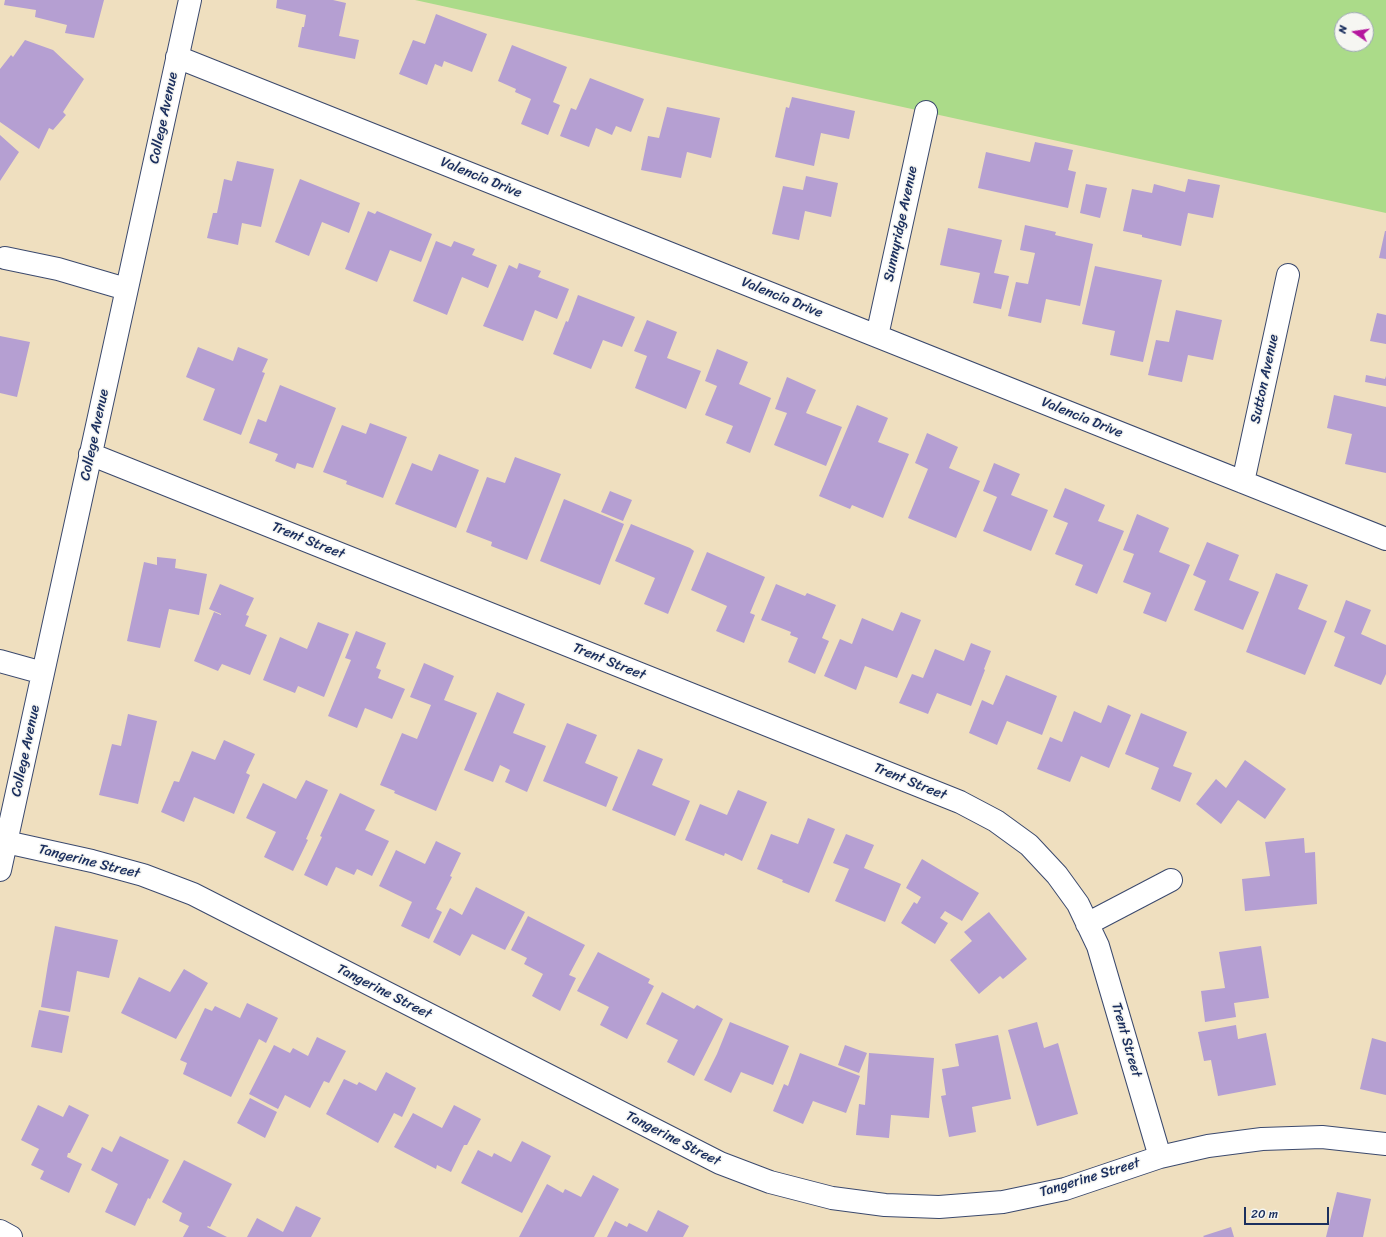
<!DOCTYPE html>
<style>
body{margin:0}
#map{position:relative;width:1386px;height:1237px;overflow:hidden;background:#efdfbf;font-family:Sriracha,sans-serif}
canvas{display:block}
.north{position:absolute;left:1334px;top:12px;width:40px;height:40px;box-sizing:border-box;background:#f6f6f2;border:1px solid #9ea6b7;border-radius:50%;rotate:283deg;font-size:11px;font-weight:700;line-height:16px;text-align:center;color:#1b2f5e}
.north::after{content:'';display:block;margin:auto;width:14px;height:18px;background:#b5179e;clip-path:polygon(50% 0,100% 100%,50% 72%,0 100%)}
.scale{position:absolute;left:1244px;top:1207px;width:85px;height:18px;box-sizing:border-box;border:2px solid #1b2f5e;border-top:0;padding-left:5px;font-size:12px;line-height:14px;white-space:nowrap;color:#1b2f5e;-webkit-text-stroke:3px #f6f6f2;paint-order:stroke}
</style>
<div id="map">
<canvas width="1386" height="1237"></canvas>
<div class="north">N</div>
<div class="scale">20 m</div>
</div>
<script>
const c = document.querySelector('canvas').getContext('2d');
c.lineJoin = 'round';
function paint(path, color) {
  c.fillStyle = color;
  c.fill(path, 'evenodd');
}
function stroke(path, color, width, dash) {
  c.strokeStyle = color;
  c.lineWidth = width;
  c.lineCap = dash ? 'butt' : 'round';
  c.setLineDash(dash || []);
  c.stroke(path);
}
function label(font, color, halo, rows, align = 'center') {
  c.font = font + ' Sriracha,sans-serif';
  c.lineWidth = 3;
  c.setLineDash([]);
  c.textBaseline = 'middle';
  c.strokeStyle = halo;
  c.fillStyle = color;
  for (const [text, x, y, turn = 0] of rows) {
    c.save();
    c.translate(x, y);
    c.rotate((+turn || 0) * Math.PI / 180);
    c.textAlign = isNaN(turn) ? turn : align;
    if (halo) c.strokeText(text, 0, 0);
    c.fillText(text, 0, 0);
    c.restore();
  }
}
paint(new Path2D(`
 M415 0H1386V213ZM1342 20H1366V44H1342Z`), '#abdb89');
paint(new Path2D(`
 M5 0H104L94 38 65 33 67 25 35 17 36 10 4 5Z
 M277 0H333L346 3 339 36 359 40 355 59 298 47 302 27H304L306 15 276 8Z
 M436 14 487 34 472 72 444 61 442 67 435 64 427 85 399 74 413 40 425 44Z
 M25 40 53 50 84 79 63 112 66 115 53 130 49 128 39 149 0 122V69L11 55 13 57Z
 M512 45 567 67 553 102 560 105 548 135 521 124 531 99 515 92 516 89 498 81Z
 M590 78 644 99 631 132 616 126 612 135 596 128 589 147 560 136 571 108 576 110Z
 M792 97 855 111 849 139 821 133 814 166 775 157 786 107 789 108Z
 M667 107 720 118 711 158 687 152 681 178 641 170 648 136 659 138Z
 M0 135 19 152 0 181Z
 M1035 142 1073 150 1068 170 1076 172 1068 208 978 188 986 152 1030 162Z
 M237 161 274 169 261 227 242 223 238 245 207 238 213 213H217L224 179 232 181Z
 M806 176 838 183 831 217 805 211 799 240 772 234 783 186 803 190Z
 M300 179 360 203 349 233 322 222 309 256 275 242Z
 M1188 179 1220 185 1213 218 1188 213 1181 246 1142 237V235L1123 231 1132 189 1152 193 1154 184 1185 192Z
 M1086 184 1107 188 1100 218 1080 213Z
 M368 211 375 214 377 211 432 234 421 262 390 250 377 282 345 269Z
 M1025 225 1056 232 1055 235 1093 244 1080 306 1046 299 1041 323 1008 316 1016 282 1028 284 1035 253 1020 250Z
 M948 228 1002 240 994 273 1009 276 1001 309 973 303 980 273 940 265Z
 M1385 231H1386V259L1379 258Z
 M436 241 451 247 454 241 475 249 472 255 497 265 488 288 462 277 447 315 413 301Z
 M519 263 541 271 538 277 569 289 557 319 535 310 523 341 483 326 509 265 517 269Z
 M1095 266 1162 280 1143 362 1110 355 1115 331 1082 324Z
 M578 295 635 317 622 347 603 340 591 369 553 354 566 321 568 322Z
 M1176 310 1222 320 1213 360 1188 355 1182 382 1148 375 1156 340 1169 342Z
 M1377 313 1386 315V344L1370 341Z
 M647 320 677 332 667 358 701 371 686 409 635 388 647 356 634 351Z
 M0 336 30 342 17 397 0 393Z
 M198 347 233 361 238 347 268 359 262 372 265 373 241 435 203 420 215 389 186 377Z
 M717 349 748 362 739 384 771 398 750 453 726 443 733 426 705 415 717 386 705 381Z
 M1366 375 1385 379 1386 376V386L1365 382Z
 M787 377 816 390 806 413 842 427 826 466 774 445 787 413 775 409Z
 M280 385 336 408 313 468 297 463 295 469 275 461 278 454 249 443 258 419 266 422Z
 M1334 395 1386 407V473L1345 464 1352 434 1327 428Z
 M857 405 888 418 878 442 909 454 883 518 852 505 850 509 819 496Z
 M370 423 407 437 383 498 346 484 347 481 323 472 342 425 366 434Z
 M927 433 958 447 949 468 980 481 956 538 908 518 928 469 915 463Z
 M439 454 479 470 456 528 395 504 412 463 432 471Z
 M515 457 561 474 527 560 491 546 492 542 466 532 487 477 505 483Z
 M994 463 1020 474 1011 495 1048 510 1031 551 983 531 997 497 983 491Z
 M1065 488 1105 505 1098 521 1124 531 1097 594 1075 585 1083 565 1055 554 1068 523 1053 517Z
 M610 491 632 500 623 521 601 512Z
 M564 499 624 524 600 585 540 561Z
 M1137 514 1169 528 1159 552 1190 565 1166 622 1143 613 1151 593 1123 582 1134 554 1123 550Z
 M631 524 690 548 694 551 668 614 644 604 655 578 615 561Z
 M1207 542 1239 555 1229 580 1259 592 1243 630 1194 610 1206 581 1193 575Z
 M707 552 765 577 750 613 755 615 744 643 716 631 727 606 691 590Z
 M157 557 176 559 175 568 207 574 199 615 169 609 160 648 127 641 144 562 157 565Z
 M1276 573 1308 585 1298 609 1327 621 1305 675 1246 652Z
 M220 584 254 598 246 615 249 616 245 626 267 635 250 675 222 664 218 671 194 661 214 612 221 615V614L209 609Z
 M776 584 805 596 807 593 836 605 822 638 829 641 815 674 788 662 798 638 790 635 791 632 761 620Z
 M1346 600 1371 610 1361 634 1386 645V674L1381 685 1334 666 1345 637 1334 632Z
 M901 612 921 620 897 678 865 666 856 690 824 676 840 639 852 644 862 618 893 631Z
 M318 622 349 634 324 697 298 686 295 693 263 680 280 637 307 649Z
 M356 631 386 643 376 668 381 670 378 678 405 689 392 719 365 708 357 728 328 716 351 660 345 658Z
 M971 643 991 651 984 669 985 670 971 706 937 693 928 714 899 703 912 674 923 678 935 649 964 661Z
 M424 663 454 676 444 700 477 713 436 811 394 793 395 791 380 785 402 733 417 739 431 705 410 697Z
 M1006 675 1057 696 1042 735 1007 721 997 745 969 733 982 700 993 705Z
 M497 692 525 704 513 733 546 746 527 792 505 782 510 770 500 765 493 782 464 770Z
 M1108 705 1131 715 1109 768 1081 756 1070 782 1037 769 1050 737 1062 742 1074 711 1101 723Z
 M1141 713 1187 732 1173 766 1192 773 1180 802 1151 789 1159 768 1125 754Z
 M128 714 157 721 138 804 99 795 112 744 121 746Z
 M567 723 597 735 585 763 618 777 606 807 543 781Z
 M224 740 255 754 246 773 250 775 234 814 194 797 184 822 161 812 174 781 179 782 192 751 215 760Z
 M638 749 663 759 652 785 690 801 675 836 612 810Z
 M1245 760 1286 789 1265 819 1238 800 1221 824 1196 804 1216 779 1226 788Z
 M306 780 328 790 306 839 308 840 293 871 264 857 276 832 246 818 263 783 296 799Z
 M738 790 767 802 742 861 725 853 724 856 685 840 700 804 727 815Z
 M340 793 375 810 365 830 389 841 372 876 357 869 354 875 336 867 327 886 304 875 322 837 320 836Z
 M808 818 835 829 809 893 782 882 783 880 757 869 771 834 798 844Z
 M846 834 874 845 864 868 901 884 885 922 835 901 849 869 833 863Z
 M1304 838 1305 853 1315 852 1317 904 1245 911 1242 879 1270 876 1265 842Z
 M436 841 461 853 450 876 452 877 436 909 442 912 429 939 401 926 412 902 379 886 396 850 425 864Z
 M922 859 979 893 962 921 945 911 940 918 948 923 935 944 901 923 914 902 917 904 921 897 906 888Z
 M476 887 525 912 505 950 472 934 460 956 433 942 450 908 462 915Z
 M989 912 1027 959 1003 979 1000 976 979 994 950 960 972 941 964 932Z
 M528 916 585 945 569 975 576 978 560 1011 532 996 543 974 524 964 527 958 511 950Z
 M55 926 118 940 109 978 77 971 70 1012 41 1007 48 964Z
 M1261 946 1269 998 1234 1003 1236 1017 1205 1022 1201 991 1225 988 1219 952Z
 M598 952 650 979 648 983 654 986 627 1039 600 1025 609 1007 577 991Z
 M184 969 208 983 176 1039 121 1013 139 977 170 992Z
 M662 992 694 1009 697 1005 723 1019 694 1076 667 1062 678 1040 646 1024Z
 M247 1003 278 1018 266 1043 259 1039 231 1097 183 1074 187 1063 180 1060 205 1008 212 1011 215 1006 240 1018Z
 M39 1010 69 1016 62 1053 31 1047Z
 M730 1022 789 1046 773 1085 741 1072 731 1093 704 1080 717 1054Z
 M1037 1022 1044 1048 1058 1043 1078 1114 1037 1126 1008 1030Z
 M1236 1025 1238 1039 1266 1033 1276 1085 1218 1096 1211 1060 1204 1061 1198 1032Z
 M998 1035 1011 1099 972 1107 976 1132 949 1137 941 1096 946 1095 942 1069 959 1066 955 1044Z
 M317 1037 346 1051 329 1083 324 1081 310 1108 285 1095 278 1109 249 1094 274 1045 290 1053 293 1048 308 1056Z
 M1372 1038 1386 1042V1095L1360 1089Z
 M845 1045 867 1053 859 1073 838 1065Z
 M800 1053 860 1076 846 1113 813 1101 803 1124 773 1111 784 1084 788 1086Z
 M869 1053 934 1058 929 1118 891 1115 889 1138 856 1135 859 1104 865 1105Z
 M386 1072 416 1088 402 1117 394 1113 378 1143 326 1114 344 1079 357 1085 359 1082 376 1091Z
 M250 1098 277 1112 265 1138 237 1123Z
 M38 1105 63 1117 69 1105 89 1115 70 1153H68L67 1157 82 1164 69 1193 40 1179 44 1171 31 1165 39 1149 21 1140Z
 M454 1105 481 1119 467 1145H464L451 1172 437 1165 436 1169 394 1147 413 1113 442 1128Z
 M120 1136 169 1160 150 1199 148 1198 135 1226 105 1212 118 1184 91 1170 102 1147 112 1152Z
 M522 1141 551 1156 522 1213 461 1183 478 1150 492 1157 494 1153 511 1162Z
 M184 1160 232 1184 210 1227 208 1226 207 1227 227 1237H183L189 1226 179 1221 182 1213 162 1202Z
 M593 1175 619 1189 594 1237H519L547 1184 563 1193 565 1189 581 1197Z
 M1337 1192 1371 1199 1363 1237H1326Z
 M296 1206 321 1218 311 1237H247L257 1218 283 1232Z
 M658 1210 689 1226 683 1237H607L615 1221 627 1227 629 1223 647 1232Z
 M1231 1227 1234 1237H1204L1203 1236Z`), '#b59fd2');
const minor = new Path2D(`
 M177 57 1386 539
 M5 258 58 269 126 289
 M877 336 926 112
 M90 454 960 802 996 821 1029 845 1057 875 1078 904 1098 946 1160 1157
 M1243 482 1288 275
 M0 661 43 673
 M6 842 92 861 143 875 193 894 720 1163 770 1182 832 1198 885 1205 939 1207 1003 1202 1065 1189 1160 1157 1208 1146 1262 1139 1322 1137 1386 1144
 M0 870 190 0
 M1087 924 1171 880
 M0 1231 11 1237`);
stroke(minor, '#3b496d', 24);
stroke(minor, '#fff', 22);
label('14px', '#1b2f5e', '#f6f6f2', [
 ["College Avenue",164,118,-78],
 ["Valencia Drive",481,178,22],
 ["Sunnyridge Avenue",901,224,-78],
 ["Valencia Drive",782,298,22],
 ["Sutton Avenue",1265,379,-78],
 ["Valencia Drive",1082,418,22],
 ["College Avenue",95,435,-78],
 ["Trent Street",308,541,22],
 ["Trent Street",609,662,22],
 ["College Avenue",26,751,-78],
 ["Trent Street",910,782,22],
 ["Tangerine Street",89,862,14],
 ["Tangerine Street",384,992,27],
 ["Trent Street",1126,1040,74],
 ["Tangerine Street",673,1139,27],
 ["Tangerine Street",1090,1178,-17]
]);
</script>
